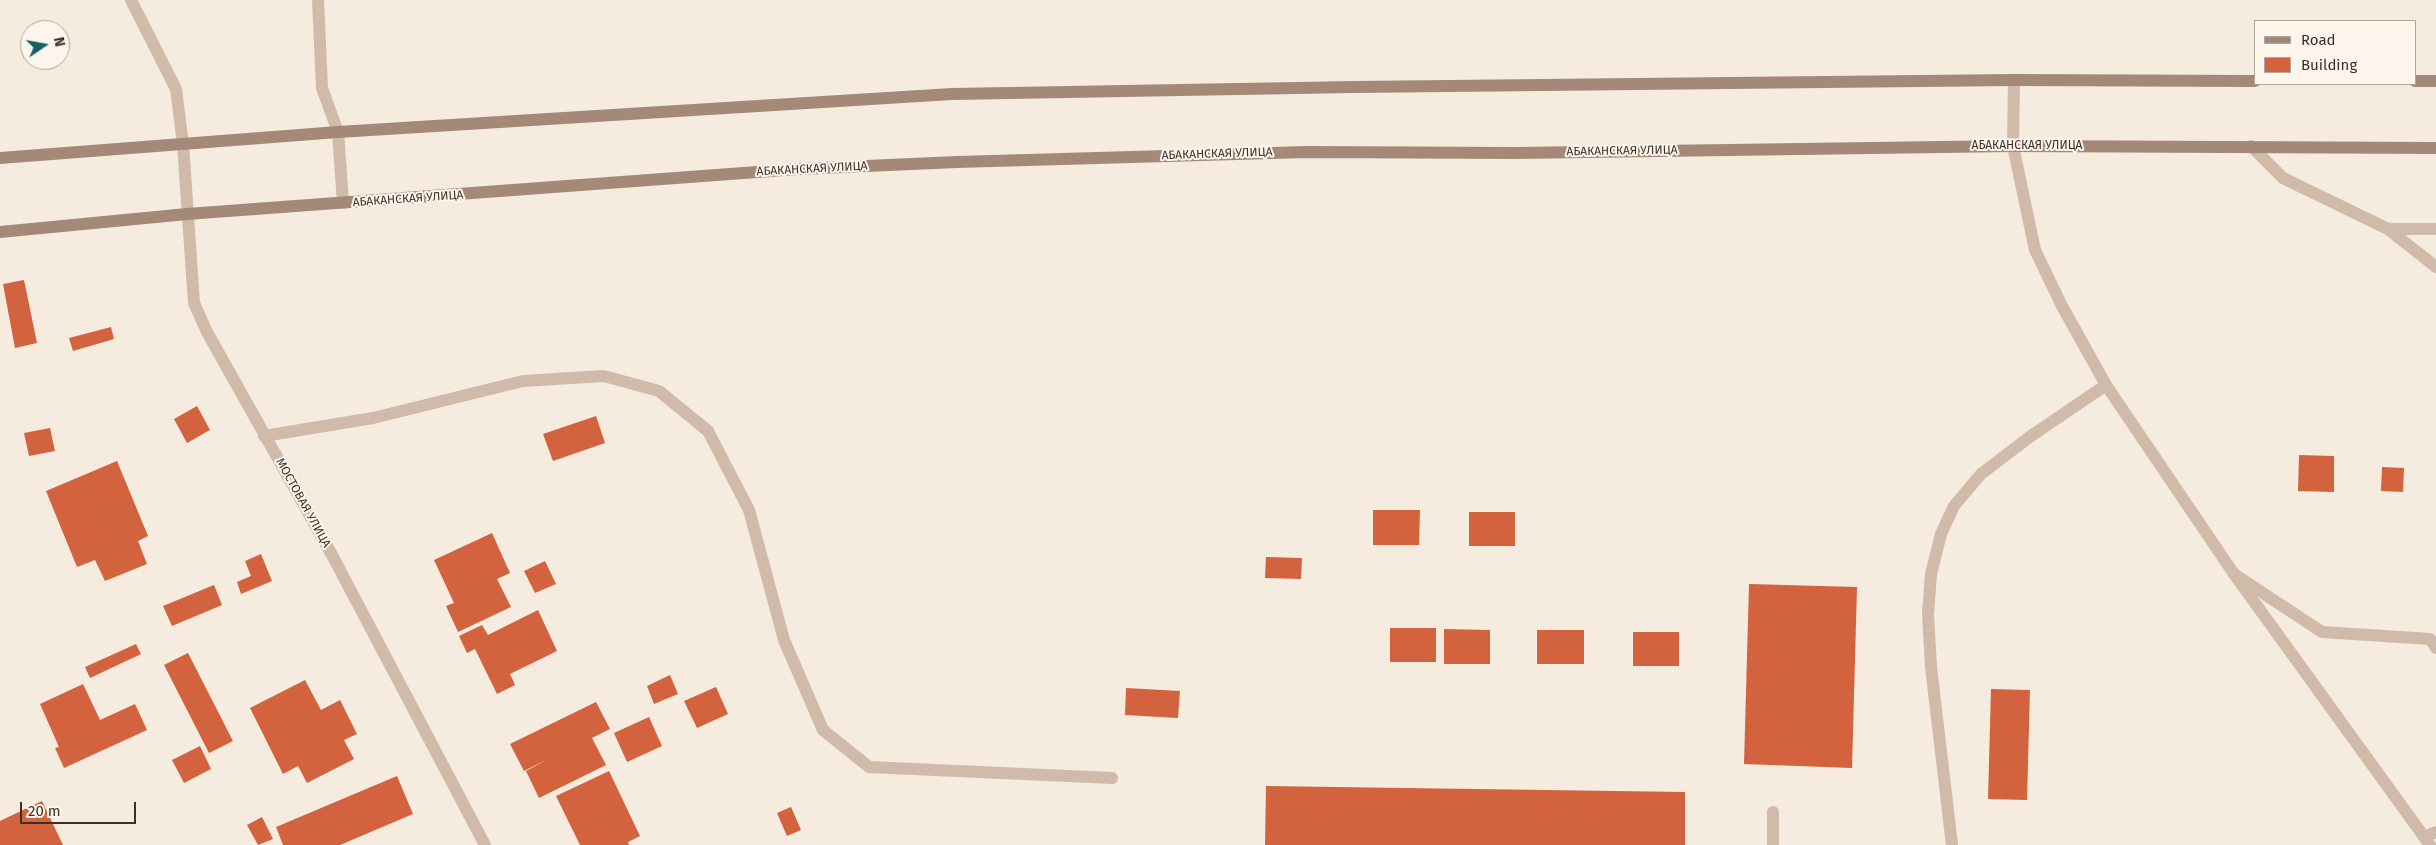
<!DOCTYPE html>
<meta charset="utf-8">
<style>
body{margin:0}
#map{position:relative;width:2436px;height:845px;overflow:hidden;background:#f5ebdf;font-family:"Fira Sans",sans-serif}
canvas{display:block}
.legend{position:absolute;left:2254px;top:20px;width:162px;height:65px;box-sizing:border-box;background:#fcf5ec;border:1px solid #afa69e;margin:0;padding:6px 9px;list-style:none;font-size:15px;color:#3c2f29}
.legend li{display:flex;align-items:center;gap:10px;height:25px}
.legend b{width:25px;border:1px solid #afa69e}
.north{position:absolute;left:20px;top:20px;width:50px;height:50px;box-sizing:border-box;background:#fcf5ec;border:1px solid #afa69e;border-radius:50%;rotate:78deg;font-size:14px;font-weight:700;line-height:20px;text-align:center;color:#3c2f29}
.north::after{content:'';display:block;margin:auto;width:18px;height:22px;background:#195f63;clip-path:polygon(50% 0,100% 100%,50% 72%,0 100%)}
.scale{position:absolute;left:20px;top:802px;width:116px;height:22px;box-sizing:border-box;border:2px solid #3c2f29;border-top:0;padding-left:6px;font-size:15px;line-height:18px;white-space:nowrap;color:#3c2f29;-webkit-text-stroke:4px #fcf5ec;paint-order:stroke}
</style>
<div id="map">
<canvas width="2436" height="845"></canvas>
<ul class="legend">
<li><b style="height:6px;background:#a48979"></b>Road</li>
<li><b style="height:14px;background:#d3623f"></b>Building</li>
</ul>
<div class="north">N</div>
<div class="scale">20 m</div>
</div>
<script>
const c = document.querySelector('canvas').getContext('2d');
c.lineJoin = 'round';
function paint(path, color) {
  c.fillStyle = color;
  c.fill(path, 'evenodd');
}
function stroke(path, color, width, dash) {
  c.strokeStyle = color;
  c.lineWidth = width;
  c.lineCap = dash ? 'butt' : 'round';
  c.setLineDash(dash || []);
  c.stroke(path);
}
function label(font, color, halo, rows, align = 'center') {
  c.font = font + ' "Fira Sans",sans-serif';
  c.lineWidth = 4;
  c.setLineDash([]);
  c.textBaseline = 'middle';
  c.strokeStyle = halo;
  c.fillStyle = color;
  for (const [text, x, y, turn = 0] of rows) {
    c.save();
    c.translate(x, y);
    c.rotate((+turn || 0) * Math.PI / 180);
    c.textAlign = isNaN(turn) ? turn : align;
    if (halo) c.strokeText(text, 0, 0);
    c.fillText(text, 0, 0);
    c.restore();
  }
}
paint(new Path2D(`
 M24 280 37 343 15 348 3 284Z
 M111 327 114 339 73 351 69 338Z
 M197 406 210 430 187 443 174 419Z
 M596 416 605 443 553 461 543 434Z
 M50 428 55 451 29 456 24 433Z
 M2299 455 2334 456V492L2298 491Z
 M117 461 148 536 138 541 147 564 105 581 95 560 77 567 46 491Z
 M2382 467 2404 468 2403 492 2381 491Z
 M1373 510H1420L1419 545H1373Z
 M1469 512H1515V546H1469Z
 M492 533 510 573 497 579 511 607 458 632 446 606 454 603 434 560Z
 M261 554 272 581 241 594 237 582 251 576 245 561Z
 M1266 557 1302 558 1301 579 1265 578Z
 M545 561 556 584 535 593 524 571Z
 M1749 584 1857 587 1852 768 1744 764Z
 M214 585 222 605 172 626 163 606Z
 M538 610 557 651 510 674 515 685 497 694 475 649 467 653 459 636 482 625 488 635Z
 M1390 628H1436V662H1390Z
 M1444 629 1490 630V664H1444Z
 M1537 630H1584V664H1537Z
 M1633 632H1679V666H1633Z
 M136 644 141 654 90 678 85 667Z
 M188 653 233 741 209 753 164 665Z
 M670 675 678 694 654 704 647 686Z
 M305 680 321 710 340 700 357 734 344 740 354 759 307 783 298 766 283 774 250 708Z
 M83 684 100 720 135 704 147 730 64 768 55 748 59 747 40 704Z
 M716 687 728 714 697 728 684 701Z
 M1126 688 1180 691 1178 718 1125 715Z
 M1991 689 2030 690 2027 800 1988 799Z
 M596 702 610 729 592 738 606 765 539 798 526 771 548 759 524 771 510 744Z
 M649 717 662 746 627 762 614 733Z
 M200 746 211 769 184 783 172 760Z
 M609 771 640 836 628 842 629 845H580L556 796Z
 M397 776 413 814 340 845H283L276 827Z
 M1266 786 1685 792V845H1265Z
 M42 801 63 845H0V821Z
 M791 807 801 830 787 836 777 813Z
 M262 817 273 839 258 845 247 825Z`), '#d3623f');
stroke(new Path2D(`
 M131 0 176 89 183 144
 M2251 146 2283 178 2388 229 2436 267
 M2388 229H2436
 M264 436 373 418 523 381 604 376 659 391 708 431 749 510 784 640 823 730 869 767 1112 778
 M2234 574 2322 632 2430 639 2436 648
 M2425 837 2436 832
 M1773 845V812
 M1952 845 1931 667 1928 614 1931 574 1941 534 1954 506 1981 474 2031 436 2106 385`), '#d0baa9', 12);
stroke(new Path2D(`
 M318 0 322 88 338 132 343 203
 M2014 80 2013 146 2035 250 2062 306 2106 385 2234 574 2430 845
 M183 144 194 303 207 332 332 555 485 845`), '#d0baa9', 12);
stroke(new Path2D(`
 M2415 81H2436
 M0 158 338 132 952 94 1354 87 2014 80 2255 81
 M0 232 187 214 798 169 957 162 1307 152 1515 153 2013 146 2436 148`), '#a48979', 12);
label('12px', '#3c2f29', '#fcf5ec', [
 ["АБАКАНСКАЯ УЛИЦА",2027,146],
 ["АБАКАНСКАЯ УЛИЦА",1622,151,-1],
 ["АБАКАНСКАЯ УЛИЦА",1217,154,-2],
 ["АБАКАНСКАЯ УЛИЦА",812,169,-3],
 ["АБАКАНСКАЯ УЛИЦА",408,199,-4],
 ["МОСТОВАЯ УЛИЦА",303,503,61]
]);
</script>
